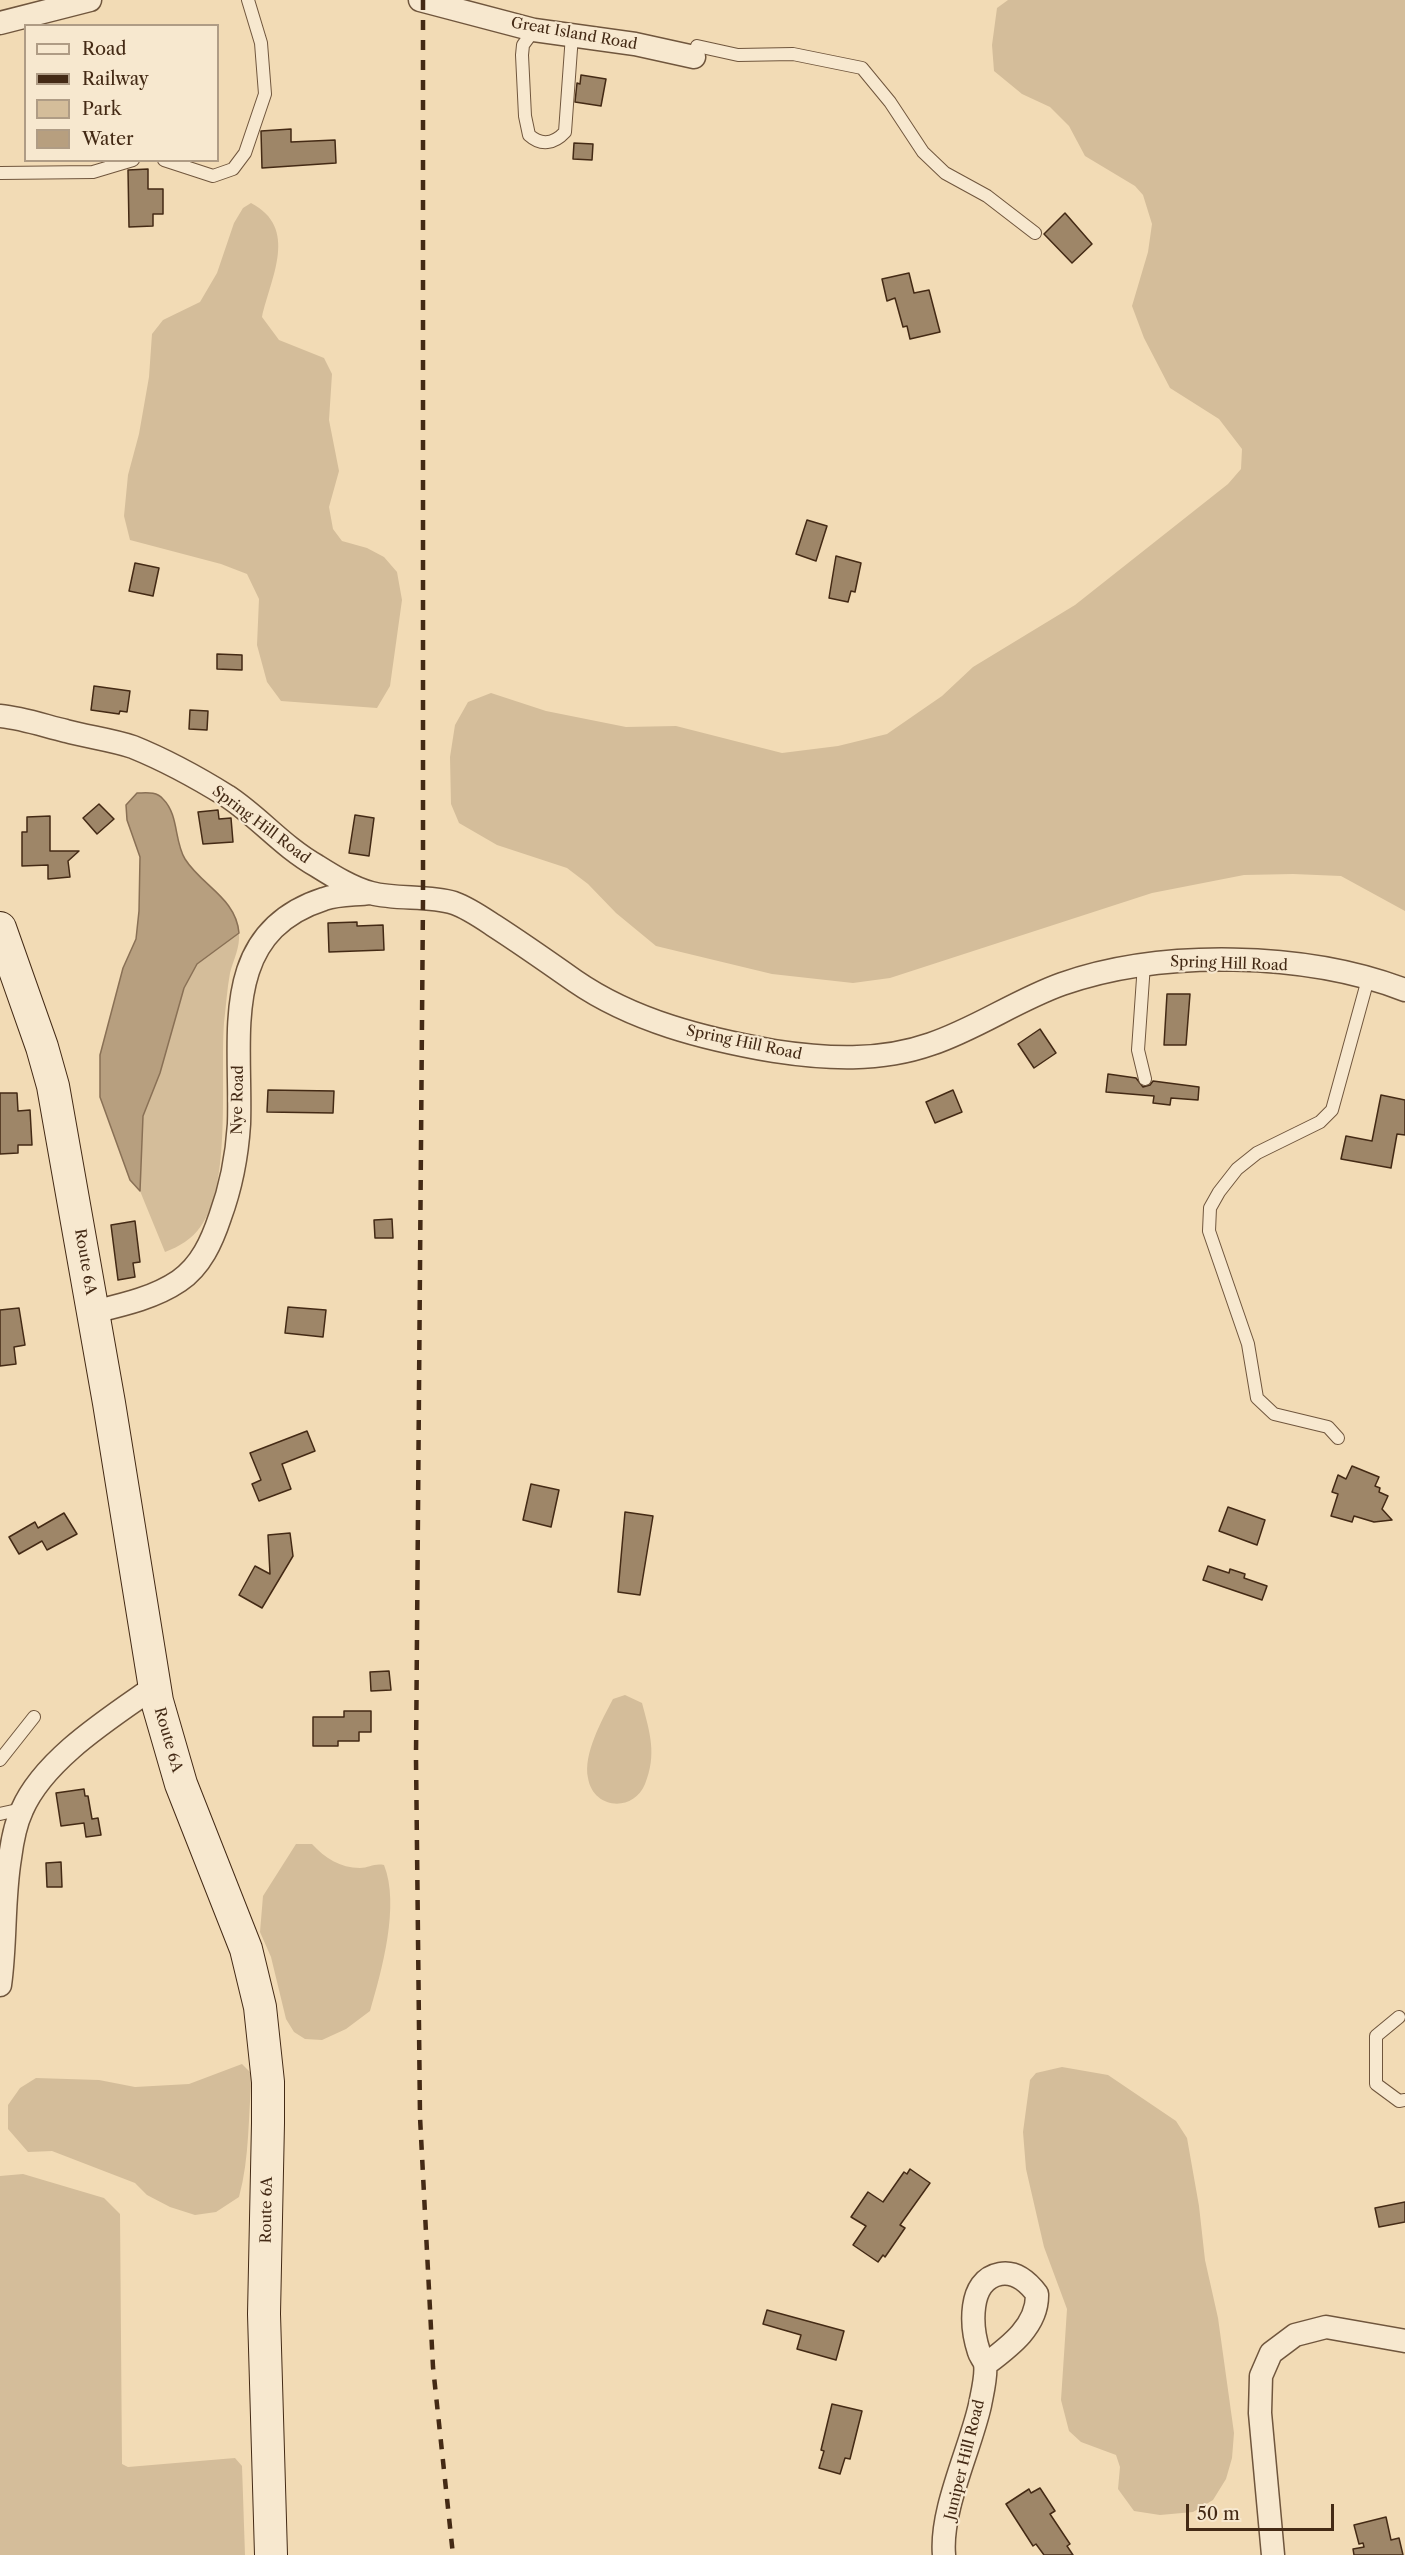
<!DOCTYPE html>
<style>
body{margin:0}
#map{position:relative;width:1405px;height:2555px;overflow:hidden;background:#f2dbb5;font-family:"Libre Caslon Text",serif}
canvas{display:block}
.legend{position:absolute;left:24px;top:24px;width:195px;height:138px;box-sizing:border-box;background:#f7e8cf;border:2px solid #af9c85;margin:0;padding:8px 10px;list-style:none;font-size:18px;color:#442a15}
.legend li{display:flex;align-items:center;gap:12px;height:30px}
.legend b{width:30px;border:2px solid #af9c85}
.scale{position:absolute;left:1186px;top:2504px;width:148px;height:27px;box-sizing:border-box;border:3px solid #442a15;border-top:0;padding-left:8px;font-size:18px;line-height:21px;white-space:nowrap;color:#442a15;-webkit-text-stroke:4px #f7e8cf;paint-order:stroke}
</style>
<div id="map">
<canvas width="1405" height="2555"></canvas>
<ul class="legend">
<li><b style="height:8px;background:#f7e8cf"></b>Road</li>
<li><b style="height:8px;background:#442a15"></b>Railway</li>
<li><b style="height:16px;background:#d4bd9a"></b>Park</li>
<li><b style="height:16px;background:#b79f7f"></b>Water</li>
</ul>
<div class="scale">50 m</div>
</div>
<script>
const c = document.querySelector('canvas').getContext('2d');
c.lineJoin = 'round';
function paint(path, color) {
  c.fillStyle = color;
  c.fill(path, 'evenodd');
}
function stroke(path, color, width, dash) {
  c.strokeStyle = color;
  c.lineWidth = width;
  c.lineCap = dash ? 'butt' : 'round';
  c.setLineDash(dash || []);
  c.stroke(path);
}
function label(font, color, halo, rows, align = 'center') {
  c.font = font + ' "Libre Caslon Text",serif';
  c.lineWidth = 4.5;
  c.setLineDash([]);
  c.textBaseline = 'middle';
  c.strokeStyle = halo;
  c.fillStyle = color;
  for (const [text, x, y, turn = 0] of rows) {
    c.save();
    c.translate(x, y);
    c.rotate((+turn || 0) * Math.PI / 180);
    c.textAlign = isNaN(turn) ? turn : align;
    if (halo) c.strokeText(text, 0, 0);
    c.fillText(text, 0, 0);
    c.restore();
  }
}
paint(new Path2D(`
 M1008 0H1405V911L1341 876 1293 874 1244 875 1152 893 890 978 853 983 772 974 656 946 616 913 588 884 567 868 497 845 459 823 451 804 450 757 455 725 468 702 491 693 546 711 626 727 676 726 782 753 838 746 887 734 942 696 973 667 1075 605 1228 484 1241 469 1242 449 1219 419 1170 388 1144 338 1132 306 1148 252 1152 224 1143 195 1135 186 1085 156 1069 126 1050 107 1022 94 994 71 992 45 997 8Z
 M251 203C299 228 271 277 262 317L279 340 324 358 332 374 329 420 339 471 329 507 333 529 342 541 367 548 384 557 397 572 402 600 390 686 377 708 281 701 267 682 257 645 259 599 247 574 221 564 130 540 124 516 128 475 139 434 149 377 152 334 163 320 200 302 217 273 234 223 243 208Z
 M239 933C240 948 234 958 230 973 227 989 226 1006 224 1023 220 1075 232 1185 201 1226 191 1240 180 1246 165 1252L140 1191 143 1116 160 1073 184 988 197 964Z
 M625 1695 642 1703C650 1733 657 1754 645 1784 633 1813 593 1809 588 1778 583 1754 602 1720 613 1699Z
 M296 1844H312C325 1858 340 1868 360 1868 369 1868 374 1863 384 1865 400 1905 382 1970 370 2011L346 2029 322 2040 305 2039 294 2032 286 2019 271 1957 260 1932 263 1896Z
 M242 2064 252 2074C248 2115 250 2157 239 2197L216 2212 195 2215 170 2207 147 2195 135 2183 52 2151 28 2152 8 2129V2105L20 2088 36 2078 99 2080 135 2087 189 2084Z
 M1062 2067 1108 2075 1176 2121 1187 2138 1199 2206 1205 2260 1218 2318 1234 2433 1232 2458 1226 2479 1213 2500 1193 2512 1160 2515 1134 2511 1118 2489 1120 2467 1116 2455 1081 2442 1069 2431 1061 2400 1067 2309 1044 2247 1026 2169 1023 2132 1030 2080 1036 2073Z
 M23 2174 104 2198 120 2214 122 2464 128 2467 235 2458 242 2466 245 2555H0V2176Z`), '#d4bd9a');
const water = new Path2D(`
 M137 793C146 793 156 791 163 799 179 815 174 841 185 859 202 886 236 898 239 933L197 964 184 988 160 1073 143 1116 140 1191 130 1180 100 1097V1055L123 968 136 939 139 911 140 857 127 820 126 805Z`);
paint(water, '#b79f7f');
stroke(water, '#897055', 1.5);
const building = new Path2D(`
 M581 75 606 79 601 106 575 102 577 83 580 84Z
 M291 129V142L335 140 336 163 262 168 261 131Z
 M574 143 593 144 592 160 573 159Z
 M148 169V189H163V214H153V226L129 227 128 170Z
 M1065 213 1092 244 1072 263 1044 234Z
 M909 273 914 293 929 290 940 332 910 339 907 326 903 327 895 298 887 301 882 279Z
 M807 520 827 526 816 561 796 554Z
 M836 556 861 563 855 592 851 591 848 602 829 598Z
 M135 563 159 568 153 596 129 591Z
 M217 654 242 655V670L217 669Z
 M94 686 130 691 127 712 120 711 119 714 91 710Z
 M190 710 208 711 207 730 189 729Z
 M99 804 114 819 97 834 83 818Z
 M218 810 219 819 231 818 233 842 203 844 198 812Z
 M355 815 374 818 369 856 349 853Z
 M50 816V851H79L68 861 70 877 48 879V865L22 866V832H27V817Z
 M357 922V926L383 925 384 950 329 952 328 923Z
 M1167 994H1190L1186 1045H1164Z
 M1040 1029 1056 1053 1034 1068 1018 1044Z
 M1108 1074 1136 1078 1143 1087 1150 1085 1153 1081 1199 1087 1198 1100 1171 1098 1170 1105 1153 1103 1154 1096 1106 1092Z
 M268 1090 334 1091 333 1113 267 1112Z
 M953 1090 962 1112 935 1123 926 1102Z
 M0 1093H17L18 1111 30 1110 32 1145H18V1153L0 1154Z
 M1381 1095 1405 1100V1135L1397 1134 1391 1168 1341 1159 1346 1136 1372 1141Z
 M392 1219 393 1238H375L374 1220Z
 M135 1221 140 1262 133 1263 135 1277 118 1280 111 1225Z
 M288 1307 326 1310 323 1337 285 1333Z
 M19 1308 25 1345 14 1347 16 1364 0 1366V1310Z
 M307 1431 315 1451 282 1464 291 1489 259 1501 252 1484 261 1480 250 1453Z
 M1352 1466 1379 1477 1375 1486 1380 1488 1379 1492 1388 1496 1382 1509 1392 1520 1374 1522 1354 1516 1352 1522 1331 1516 1338 1494 1332 1492 1338 1475 1346 1479Z
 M531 1484 559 1490 551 1527 523 1520Z
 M1228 1507 1265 1520 1257 1545 1219 1531Z
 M625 1512 653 1516 640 1595 618 1592Z
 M64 1513 77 1534 47 1550 42 1541 19 1554 9 1537 35 1522 38 1528Z
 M290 1533 293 1556 262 1608 239 1595 255 1566 270 1574 268 1535Z
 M1208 1566 1229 1573 1230 1569 1245 1574 1244 1578 1267 1586 1262 1600 1203 1580Z
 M389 1671 391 1690 371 1691 370 1672Z
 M344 1711H371V1732H359V1741H338V1746H313V1717H344Z
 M84 1789 85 1796H88L92 1819 98 1818 101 1835 86 1837 84 1823 61 1826 56 1793Z
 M61 1862 62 1887H47L46 1863Z
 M910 2169 930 2183 900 2225 905 2228 885 2257 883 2255 878 2262 853 2245 866 2226 851 2217 868 2192 883 2202 904 2172 907 2174Z
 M1405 2202V2222L1379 2227 1375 2208Z
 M767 2310 844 2331 836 2360 797 2349 801 2335 763 2324Z
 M832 2404 862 2411 850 2459 845 2458 840 2474 819 2468 824 2451 821 2450Z
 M1040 2488 1055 2511 1050 2514 1070 2544 1067 2546 1073 2555H1044L1036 2544 1033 2546 1006 2504 1029 2489 1031 2493Z
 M1386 2517 1391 2540 1399 2538 1403 2555H1354L1353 2549 1364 2547 1363 2543 1359 2544 1354 2525Z`);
paint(building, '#9e8668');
stroke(building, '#442a15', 1.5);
const lane = new Path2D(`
 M534 30 523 45 522 55 525 116 529 135C541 146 554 144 565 132L572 35
 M697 46 738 55 793 54 862 68 890 102 923 152 945 173 987 196 1035 233
 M164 160 213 176 233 169 245 153 265 94 261 43 248 0
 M0 173 93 172 133 160
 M1144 964 1138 1050 1145 1079
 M1338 1438 1328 1427 1274 1414 1257 1398 1248 1344 1209 1231 1210 1208 1219 1192 1237 1169 1257 1153 1320 1122 1332 1110 1368 979
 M0 1760 34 1717
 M0 1814 22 1809
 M1399 2017 1376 2036V2084L1399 2101 1405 2100`);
const street = new Path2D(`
 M420 0 534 30 635 44 694 57
 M0 23 90 0
 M0 716C22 718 45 726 66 731 88 737 112 740 133 747 165 760 198 778 227 796 259 817 283 847 317 866 333 876 352 888 371 893 397 900 428 895 454 903 468 908 481 917 493 925 521 943 548 962 575 981 633 1021 705 1039 774 1051 826 1059 880 1062 931 1044 976 1029 1017 1000 1062 984 1162 949 1306 952 1405 990
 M93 1312C122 1305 154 1298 179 1281 201 1266 212 1241 220 1217 231 1187 237 1156 239 1124 242 1036 218 933 324 899 338 894 355 895 370 893
 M0 1985C6 1943 3 1900 10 1858 12 1842 15 1825 22 1810 44 1759 110 1718 154 1687
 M944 2555C940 2510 970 2450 980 2405 982 2394 987 2375 985 2364 984 2360 980 2356 979 2352 971 2328 967 2280 1000 2274 1016 2271 1028 2282 1037 2294 1038 2326 1009 2347 985 2365
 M1273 2555 1260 2413 1261 2376 1271 2353 1295 2335 1326 2327 1405 2341`);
const secondary = new Path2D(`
 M0 928 42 1047 53 1086 109 1403 157 1701 181 1784 246 1949 260 2007 268 2082V2123L264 2314 271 2555`);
stroke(lane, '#70563d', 14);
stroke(street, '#70563d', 25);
stroke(secondary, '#442a15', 34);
stroke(lane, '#f7e8cf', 12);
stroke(street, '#f7e8cf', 22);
stroke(secondary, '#f7e8cf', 32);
stroke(new Path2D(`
 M423 0V899L416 1758 420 2117 433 2367 453 2555`), '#442a15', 4.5, [10, 10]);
label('15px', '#442a15', '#f7e8cf', [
 ["Great Island Road",574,34,10],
 ["Spring Hill Road",261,825,37],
 ["Spring Hill Road",1229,964,2],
 ["Spring Hill Road",744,1043,12],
 ["Nye Road",238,1100,-89],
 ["Route 6A",85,1262,80],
 ["Route 6A",168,1740,74],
 ["Route 6A",267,2210,-89],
 ["Juniper Hill Road",965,2460,-76]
]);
</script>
